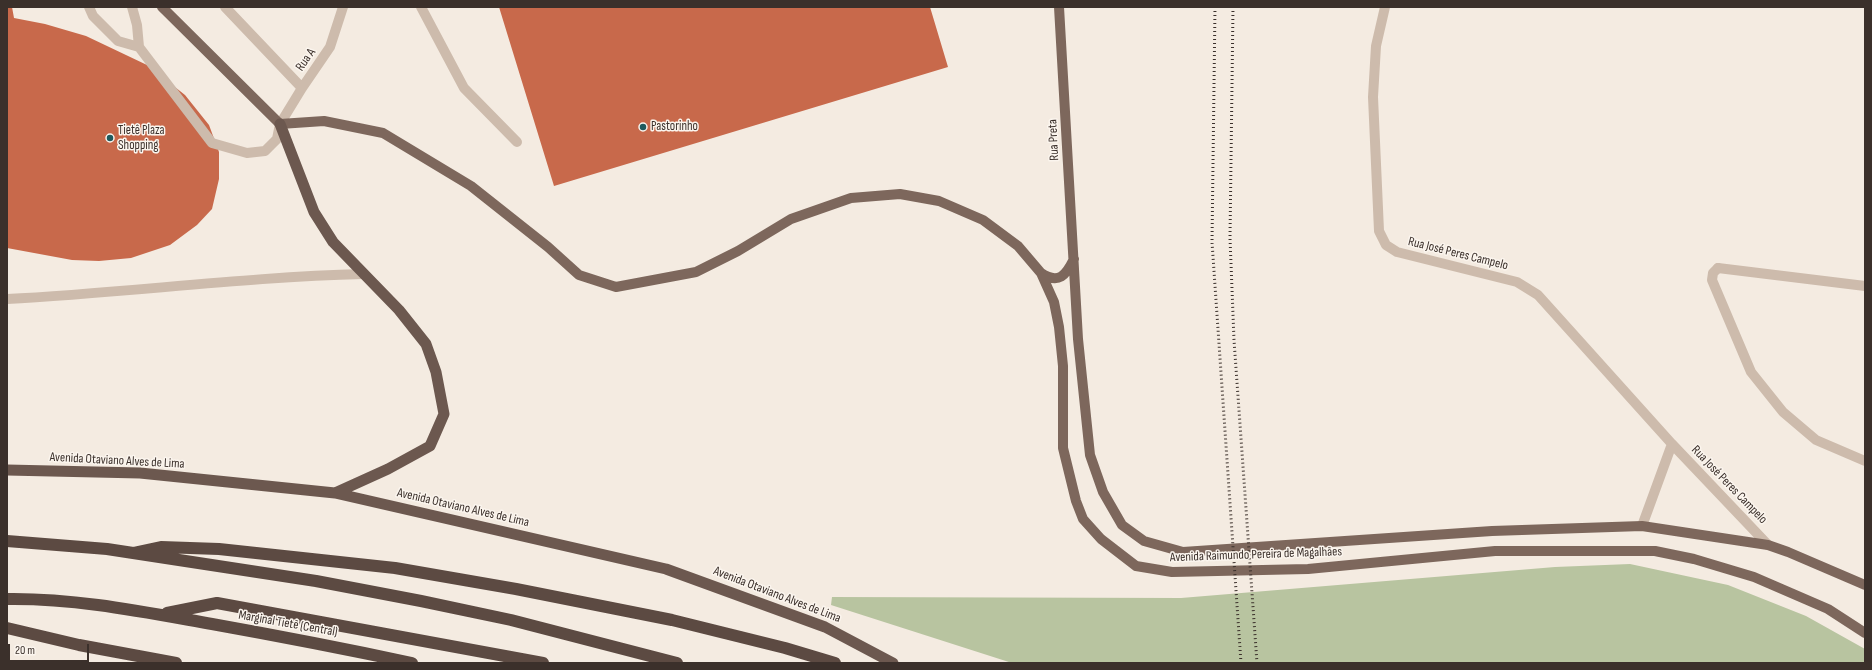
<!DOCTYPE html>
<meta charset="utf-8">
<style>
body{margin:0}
#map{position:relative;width:1872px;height:670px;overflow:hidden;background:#f4ebe1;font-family:"Sofia Sans Condensed",sans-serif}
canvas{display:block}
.frame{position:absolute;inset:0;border:8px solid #3b302b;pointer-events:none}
.scale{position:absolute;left:8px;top:644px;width:81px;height:18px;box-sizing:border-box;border:2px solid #3b302b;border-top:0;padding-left:5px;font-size:12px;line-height:14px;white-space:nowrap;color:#3b302b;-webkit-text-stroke:3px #fbf5ee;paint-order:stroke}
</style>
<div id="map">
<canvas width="1872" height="670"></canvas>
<div class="frame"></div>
<div class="scale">20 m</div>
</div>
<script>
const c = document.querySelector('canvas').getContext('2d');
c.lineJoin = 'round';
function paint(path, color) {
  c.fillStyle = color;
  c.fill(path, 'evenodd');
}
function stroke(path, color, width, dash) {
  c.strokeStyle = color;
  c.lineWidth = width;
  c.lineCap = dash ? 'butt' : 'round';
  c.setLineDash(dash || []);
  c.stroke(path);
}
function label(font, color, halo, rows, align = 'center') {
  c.font = font + ' "Sofia Sans Condensed",sans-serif';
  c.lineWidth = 3;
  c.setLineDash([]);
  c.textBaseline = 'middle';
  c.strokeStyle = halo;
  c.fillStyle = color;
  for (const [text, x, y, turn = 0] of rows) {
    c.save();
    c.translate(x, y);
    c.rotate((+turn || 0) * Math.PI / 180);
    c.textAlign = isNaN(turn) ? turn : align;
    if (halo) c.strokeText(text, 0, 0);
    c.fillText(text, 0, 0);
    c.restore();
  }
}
paint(new Path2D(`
 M1630 564 1728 585 1806 616 1865 649V663H1012L831 605 832 597 1181 598 1555 567Z`), '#b8c4a0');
paint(new Path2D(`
 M7 7H12L14 18 45 24 86 36 147 65 185 95 209 125 219 152V179L212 209 197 225 170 245 131 258 99 261 72 260 7 248Z
 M499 7H930L948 67 554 186Z`), '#c8694b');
stroke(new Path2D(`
 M89 7 93 16 118 41 139 47 212 143 247 153 265 151 277 139 280 124
 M132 7 137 25 139 47
 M421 7 464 88 517 142
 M1718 268 1713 273 1712 280 1751 372 1783 412 1816 440 1865 461
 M7 299C126 293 244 277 363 274`), '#cdbbac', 10);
stroke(new Path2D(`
 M225 7 302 88
 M1385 7 1376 46 1373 97 1379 231 1386 245 1397 252 1517 282 1538 295 1672 444 1768 545
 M280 124 302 88 330 47 343 7
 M1718 268 1865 286
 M1642 526 1672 444`), '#cdbbac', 10);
stroke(new Path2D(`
 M162 7 280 124 324 121 383 133 471 186 548 247 579 275 616 287 696 272 738 251 791 219 851 198 900 194 939 201 983 220 1018 246 1041 273 1054 302 1059 327 1063 366V448L1076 501 1083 519 1101 539 1136 566 1172 572 1308 569 1495 551H1655L1694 559 1754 577 1828 609 1865 633
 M1059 7 1078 339 1090 455 1103 492 1122 525 1144 541 1183 552 1492 531 1642 526 1768 545 1788 552 1865 585
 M1041 273C1059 285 1066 275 1074 259`), '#7d675c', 10);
stroke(new Path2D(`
 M280 124 314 212 333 242 399 310 426 344 436 372 444 414 430 446 388 469 335 493
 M7 470 140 473 335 493 666 569 825 627 893 663`), '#6c584f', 11);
stroke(new Path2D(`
 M7 541 107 549 316 581 421 601 511 620 677 663
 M133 553 161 547 219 549 395 568 516 589 672 620 785 648 835 663
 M7 599C76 598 144 612 212 624 279 636 346 649 412 663
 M167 613 217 603 543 663
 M7 628 79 645 176 663`), '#5c4a42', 12);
stroke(new Path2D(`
 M1215 7 1212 242 1241 663
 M1233 7 1230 238 1234 340 1257 663`), '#3b302b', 3, [1, 3]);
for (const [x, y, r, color] of [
 [643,127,4,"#1f5a5e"],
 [110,138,4,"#1f5a5e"]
]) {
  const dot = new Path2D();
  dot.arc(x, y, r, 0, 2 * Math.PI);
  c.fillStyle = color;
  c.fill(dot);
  stroke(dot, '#fbf5ee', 1.5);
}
label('13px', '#3b302b', '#fbf5ee', [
 ["Rua A",306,60,-55],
 ["Rua Preta",1054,140,-93],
 ["Rua José Peres Campelo",1458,254,14],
 ["Avenida Otaviano Alves de Lima",117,461,3],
 ["Rua José Peres Campelo",1729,485,46],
 ["Avenida Otaviano Alves de Lima",463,508,13],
 ["Avenida Raimundo Pereira de Magalhães",1256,555,-2],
 ["Avenida Otaviano Alves de Lima",777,595,21],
 ["Marginal Tietê (Central)",288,624,10]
]);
label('13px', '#3b302b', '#fbf5ee', [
 ["Pastorinho",651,127],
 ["Tietê Plaza",118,131],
 ["Shopping",118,146]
], 'left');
</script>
